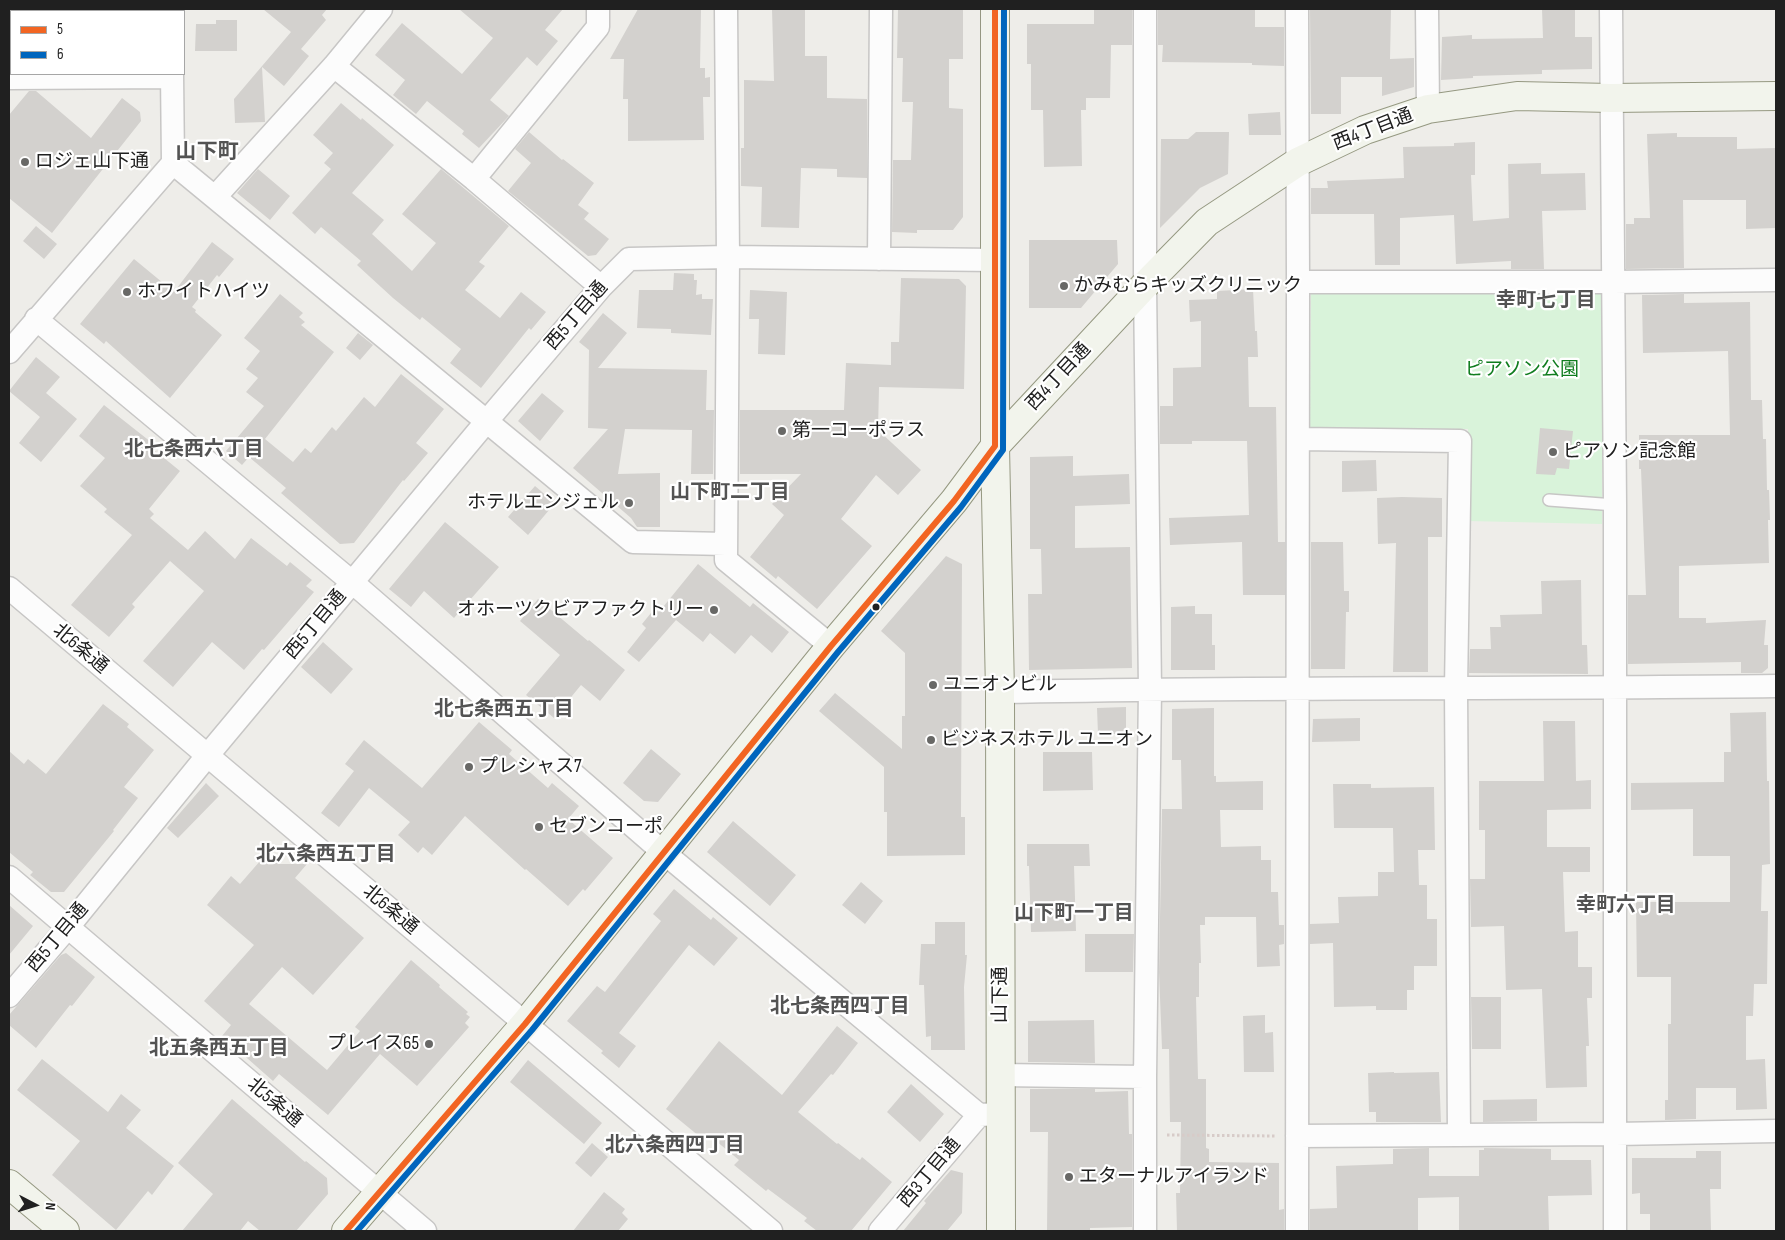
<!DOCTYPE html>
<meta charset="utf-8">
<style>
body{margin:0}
#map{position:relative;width:1785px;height:1240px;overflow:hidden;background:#eeede9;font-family:"Sofia Sans Condensed",sans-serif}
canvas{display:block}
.frame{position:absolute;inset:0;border:10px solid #202020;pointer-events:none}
.legend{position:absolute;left:10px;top:10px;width:175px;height:65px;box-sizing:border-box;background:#fff;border:1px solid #a6a6a6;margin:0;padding:6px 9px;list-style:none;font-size:15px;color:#202020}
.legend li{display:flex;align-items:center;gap:10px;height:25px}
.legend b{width:25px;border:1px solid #a6a6a6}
.north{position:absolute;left:10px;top:1180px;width:50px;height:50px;-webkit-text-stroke:4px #fff;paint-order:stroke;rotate:95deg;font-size:14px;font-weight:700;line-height:20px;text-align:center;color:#202020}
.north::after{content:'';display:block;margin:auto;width:18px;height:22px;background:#202020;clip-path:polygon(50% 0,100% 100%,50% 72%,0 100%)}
</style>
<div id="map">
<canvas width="1785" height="1240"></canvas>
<div class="frame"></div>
<ul class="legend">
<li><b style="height:6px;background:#f26522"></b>5</li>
<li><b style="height:6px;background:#0065bd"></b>6</li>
</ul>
<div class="north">N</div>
</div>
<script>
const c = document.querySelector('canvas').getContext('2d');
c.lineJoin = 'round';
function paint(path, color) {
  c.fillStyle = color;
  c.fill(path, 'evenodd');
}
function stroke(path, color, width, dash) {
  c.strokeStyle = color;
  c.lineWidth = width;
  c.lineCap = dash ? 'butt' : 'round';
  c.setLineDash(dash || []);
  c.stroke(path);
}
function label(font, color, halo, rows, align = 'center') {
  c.font = font + ' "Sofia Sans Condensed","Noto Sans JP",sans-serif';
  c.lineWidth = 4.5;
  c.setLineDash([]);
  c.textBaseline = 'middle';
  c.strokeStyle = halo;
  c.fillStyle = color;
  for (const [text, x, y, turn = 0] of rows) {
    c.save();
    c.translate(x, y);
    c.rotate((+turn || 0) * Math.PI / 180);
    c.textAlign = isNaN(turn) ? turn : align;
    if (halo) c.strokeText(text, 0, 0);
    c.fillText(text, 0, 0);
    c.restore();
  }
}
paint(new Path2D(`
 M9 9H157V11H11V65H9Z
 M1602 290V524L1467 521 1468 429 1310 428 1311 291Z`), '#d9f3da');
paint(new Path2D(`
 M263 9H327L322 15 326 20 301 49 309 56 284 86 262 67 265 122 235 123 234 99 291 32Z
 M459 9H563L545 30 558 41 537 66 527 57 490 100 509 116 479 148 462 134 464 131 427 101 416 114 393 95 405 80 375 55 402 23 462 74 493 38Z
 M638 9H701L700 68H705V78L710 77V97H703L704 140 628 141V99H623L624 59H610Z
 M772 9H805V56H827V98L867 99V178L837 177V169L801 168 799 228 761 227 762 187 741 186V148H744V80L774 81Z
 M940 9H963V59H949V108L963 109V217L953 230H917V233L892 232 893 160H911L913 102H902L903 58H897L898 10H940Z
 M1094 9H1132V45H1111L1110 98H1086V110H1081L1082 166 1044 167 1043 110H1031V64H1027V24H1094Z
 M1158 9H1255V27H1284V66L1252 65V63L1162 62 1163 45H1158Z
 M1310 9H1391L1390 59 1414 58V87L1382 96V77H1341V114H1311Z
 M1542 9H1575V37H1592V69L1542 70V74L1473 76V78L1441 80 1442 37 1472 35V39L1543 38Z
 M216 20H237V51H195L196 24H216Z
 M29 91H36L91 138 122 98 140 112 141 121 52 233 9 198V115Z
 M341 103 361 120 362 118 394 145 352 193 384 220 372 234 412 271 436 243 402 214 441 169 509 226 479 262 485 266 465 290 500 318 521 292 546 312 531 330 529 328 481 388 450 363 461 349 422 317 420 320 393 298 357 265 361 261 321 227 315 234 292 213 331 169 324 163 333 153 313 135Z
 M1280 112 1281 135H1249L1248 114Z
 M529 132 562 160 563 159 594 183 578 205 589 213 584 219 609 239 596 255 588 256 508 191 531 163 515 149Z
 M1196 132H1229L1228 174 1200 188 1160 228 1161 139H1188Z
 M1677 133V137H1737V149L1776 148V228L1746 229V200H1683L1684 268 1626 269V224H1634V218H1650L1647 134Z
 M1475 142V175H1471L1473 221 1509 218 1508 164 1541 163V174L1585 173 1586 210 1542 211 1544 269H1511V261L1456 264 1454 215 1400 218V265H1375L1374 214H1311V188H1328L1327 181 1404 178 1403 147 1454 146V143Z
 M258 169 290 196 270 220 237 193Z
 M36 226 57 244 44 259 23 241Z
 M1029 240H1117L1118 264 1081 308H1029Z
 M212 242 234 259 219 277 217 275 192 307 196 310 195 312 222 335 170 398 106 341 104 344 80 324 134 259 174 292Z
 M674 273 694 274V280H697L696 295 702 294V299H713L711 335 671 333V329L637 328 639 290H673Z
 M901 278 959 279 966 286 964 389 879 387 878 430 921 470 898 495 876 475 841 519 872 546 817 609 778 576 776 579 750 557 784 515 772 504 801 474H740V410H844L846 363 891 365V342H899Z
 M1253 289 1255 331H1257L1258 357H1248L1249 407H1276L1278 542H1285V595H1243L1242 542 1170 545 1169 518 1249 515 1247 441H1192V444H1160V406H1173V368L1201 367V321L1190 322 1189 300 1217 299V291Z
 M750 290 787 292 785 355 758 354 759 319H749Z
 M280 294 303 313 299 317 305 322 301 325 334 352 265 439 293 462 305 448 311 453 332 427 336 431 364 397 375 407 401 374 444 409 416 443 428 453 404 481 403 480 354 543 340 544 281 493 286 488 249 457 242 465 226 451 264 406 246 392 258 378 246 369 260 351 244 338Z
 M1684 294V303L1750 302 1751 400H1762L1763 439H1766L1767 490H1769L1770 520H1768L1769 563 1679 566V618H1706V623L1766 620 1764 645H1768V668L1762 673H1741V662L1628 664V595H1646L1641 469H1639V435H1730L1728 351 1643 353 1642 295Z
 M603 313 627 333 598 368 707 370 706 410H714L713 474H691L692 430 625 429 618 474 660 473V527H637L631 518 573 468 608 429 588 428 589 350 579 342Z
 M358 333 373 345 360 360 346 348Z
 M36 357 60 377 46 393 77 419 41 462 19 443 40 417 9 391Z
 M542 393 564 411 540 441 518 421Z
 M104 405 156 446 153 449 180 471 149 509 154 514 150 518 188 550 205 531 235 559 251 538 287 566 290 562 312 580 306 586 314 592 264 650 262 649 244 670 212 642 173 687 143 661 204 591 170 561 132 604 135 607 109 637 71 605 132 535 104 512 107 509 80 486 105 458 79 436Z
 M1540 428 1573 431 1569 469 1557 468 1555 475 1536 474Z
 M1073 456V476L1129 474 1130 504 1075 506V548L1130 547 1132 668 1029 670 1028 594H1042L1041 549H1030V457Z
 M1376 460 1377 491 1342 492V461Z
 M535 486 555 503 528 535 508 517Z
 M1402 497 1442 498V537H1428V672H1393L1396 543 1378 544 1377 498Z
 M445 522 499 567 454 618 424 591 411 607 389 589Z
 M1311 542H1343L1344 591H1349V612H1346L1345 669H1311Z
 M946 556 962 564 961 817H965V855L887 856V812H884V767L819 711 835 693 902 749V716H905V653L881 631Z
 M698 564 750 607 753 603 789 632 772 653 751 635 735 654 710 633 703 642 676 620 639 662 627 652 646 628 642 624 655 608 659 612Z
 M1581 580 1582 645H1587L1588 674 1469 673 1470 649H1491L1490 627H1501L1500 615 1542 614 1541 581Z
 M538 599 588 641 589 640 625 670 600 701 581 685 554 718 526 695 560 655 520 621Z
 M1195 606V614H1212V645H1215V670H1171V607Z
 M323 642 353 669 331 694 301 667Z
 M103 704 129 724 127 727 154 750 124 787 138 798 113 830 114 831 64 892H51L30 875 33 872 9 852V751L24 764 28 759 46 774Z
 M1126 707V734H1098L1097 708Z
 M1214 708V776H1216V782L1263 781V810H1220L1221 847 1261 846V860H1271V892H1278L1279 925H1284V944L1279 945 1280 966 1257 967 1256 917H1205V925H1200L1201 963H1199V997H1196L1198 1079H1206V1148L1209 1149V1162L1279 1163V1210L1284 1209V1231H1177L1176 1193H1180L1181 1122H1170L1169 1049H1162L1159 972 1162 809H1182L1181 760H1172V709Z
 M1766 712 1767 781H1769L1770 864 1762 865 1761 911H1768L1767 984H1754L1753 1016H1746V1060L1765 1059 1767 1109 1736 1110V1088H1696V1119L1665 1120V1100H1668V1024H1671V977H1637L1636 902H1730V856H1693V809L1631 810V783L1724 782V752H1731L1730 713Z
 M1360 718V741L1312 742 1313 719Z
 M1543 721H1575L1576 781 1591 780V809L1547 810V847H1590V872H1563L1565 932 1578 931V967H1592V998H1587L1589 1046H1586L1587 1087 1546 1088 1542 989 1506 990 1504 926 1471 927 1470 879H1485V830H1479V781H1544Z
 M479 722 512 750 509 754 548 788 552 783 579 806 568 819 613 858 585 891 583 889 568 906 526 869 525 870 465 816 432 855 423 847 418 853 398 835 410 822 369 788 339 827 321 813 354 771 345 764 364 740 422 788Z
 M651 749 681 774 658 802 644 801 623 783Z
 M1043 752H1092L1093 790 1043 791Z
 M206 783 219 796 178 838 167 828Z
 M1333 784H1371V788L1434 787 1435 850H1418L1419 885H1427V919H1437V966H1414V990H1407V1010H1376V1006L1334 1007 1333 943 1310 944V924L1339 923 1338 897 1378 896V872H1394L1393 828H1334Z
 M733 821 796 875 770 906 707 852Z
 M1027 844H1089L1090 866H1074L1076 931 1031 932 1029 866H1027Z
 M267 853 280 864H307L295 878 364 938 313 995 282 967 249 1004 327 1070 360 1031 355 1027 411 960 440 985 439 987 468 1012 466 1014 470 1017 465 1023 469 1027 417 1086 380 1054 328 1115 279 1074 273 1081 222 1036 231 1025 204 1001 254 945 207 905 231 876 240 884Z
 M861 882 883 901 865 924 842 905Z
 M674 889 711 920 713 917 738 938 714 966 689 945 619 1033 636 1046 619 1068 601 1053 603 1051 567 1021 597 986 605 992 661 921 653 914Z
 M9 905 33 926 9 955Z
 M935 922H965V955H967L964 987 965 1050H931V1036L926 1037 924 985H919L921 944H935Z
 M1085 934H1134L1133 972H1085Z
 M66 953 95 977 72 1006 70 1005 36 1048 9 1025V1015L61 955Z
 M1471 997H1501V1049H1472Z
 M1265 1015V1033L1273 1032 1274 1072H1244L1243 1016Z
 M1094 1020 1095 1063 1028 1062V1021Z
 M837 1026 858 1043 833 1075 831 1074 798 1112 837 1144 838 1143 860 1160 862 1157 892 1182 851 1231H817L804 1221 807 1218 768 1189 766 1191 734 1165 739 1160 710 1136 705 1141 666 1109 719 1041 782 1095Z
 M42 1059 108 1112 121 1094 141 1110 126 1128 174 1166 152 1195 148 1191 116 1230 52 1175 80 1141 17 1090Z
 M528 1060 602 1123 584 1144 510 1082Z
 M1394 1072V1073L1439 1072 1441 1122H1376V1112H1369L1368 1073Z
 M911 1084 944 1114 920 1142 887 1112Z
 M1030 1089H1095V1092L1128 1091 1129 1134H1132V1227L1090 1228V1231H1047L1048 1132H1030Z
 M232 1099 305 1162 306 1161 327 1178 328 1194 296 1231H260L248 1221 240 1231H182L213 1194 178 1163Z
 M1537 1099V1121L1483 1122V1100Z
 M592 1143 608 1157 591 1177 575 1163Z
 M1429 1148V1176H1479V1150H1484V1148L1551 1149V1160H1591L1592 1195 1548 1196 1549 1231H1459V1197L1418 1198V1231L1310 1230V1209L1337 1208 1336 1166 1393 1164V1149Z
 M1696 1151H1721V1189H1710L1711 1231H1650V1214H1640V1193L1632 1194V1158H1696Z
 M951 1170 963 1173 962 1213 947 1231H903L926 1203 924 1201Z
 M604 1192 625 1209 622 1213 628 1219 618 1231H573Z`), '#d3d1ce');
const lane = new Path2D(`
 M1549 500 1615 505`);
const street = new Path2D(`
 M172 9V11
 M726 9 728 257 726 560 831 646
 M1145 9V285L1150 689 1145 1077V1231
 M1297 9 1298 282 1297 1231
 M1427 9 1428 109
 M1611 9 1615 505V1231
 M334 66 474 179 601 287
 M9 78 172 77
 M173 163 633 542 726 544
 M474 179 598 27V9
 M215 197 334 66 381 9
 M879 259 881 9
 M1298 282H1614L1776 280
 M36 319 352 582 663 852 979 1115 1001 1114
 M9 352 173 163 172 74
 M1298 439 1460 441 1456 688 1459 1135
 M9 588 771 1231
 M1000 692C1259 687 1518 689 1776 686
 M9 877 425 1231
 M9 996 68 927 207 756 486 422 601 287 629 259 728 257 995 260
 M1000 1075 1145 1077
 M1297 1136 1616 1134 1776 1131
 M880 1231 979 1115`);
const secondary = new Path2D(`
 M995 9V446L1000 692 1001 1231
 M9 1184 65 1231
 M346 1231 525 1024 831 646 954 501 995 446 1145 285 1207 222 1298 162 1365 130 1428 109 1517 96 1611 98 1776 96`);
stroke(lane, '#c7c6c5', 14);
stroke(street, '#c7c6c5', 25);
stroke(secondary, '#959881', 30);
stroke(new Path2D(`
 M1167 1135 1276 1136`), '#d7cbc8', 3, [2.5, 2.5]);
stroke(lane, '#fcfcfc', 11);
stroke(street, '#fcfcfc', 22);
stroke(secondary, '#f2f4ec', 28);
stroke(new Path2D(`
 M346 1231 525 1024 831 646 954 501 995 446V9`), '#f26522', 6);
stroke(new Path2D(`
 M357 1231 532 1030 838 652 961 507 1003 450 1004 9`), '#0065bd', 6);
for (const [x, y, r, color] of [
 [25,162,5,"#686866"],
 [1064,286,5,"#686866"],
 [127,292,5,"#686866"],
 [782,431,5,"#686866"],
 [1553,452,5,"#686866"],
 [629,503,5,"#686866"],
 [876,607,4.5,"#202020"],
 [714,610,5,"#686866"],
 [933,685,5,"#686866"],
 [931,740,5,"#686866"],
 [469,767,5,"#686866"],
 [539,827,5,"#686866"],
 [429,1044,5,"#686866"],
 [1069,1177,5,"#686866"]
]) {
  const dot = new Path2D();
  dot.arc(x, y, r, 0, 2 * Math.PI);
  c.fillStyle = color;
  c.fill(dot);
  stroke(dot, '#fff', 2);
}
label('19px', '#202020', '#fff', [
 ["西4丁目通",1373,130,-21],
 ["西5丁目通",577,316,-49],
 ["西4丁目通",1059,377,-47],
 ["西5丁目通",316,625,-50],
 ["北6条通",80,649,40],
 ["北6条通",390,910,40],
 ["西5丁目通",58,938,-50],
 ["山下通",1001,995,-90],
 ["北5条通",274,1103,40],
 ["西3丁目通",930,1173,-50]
]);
label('19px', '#202020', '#fff', [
 ["ロジェ山下通",35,162],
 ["かみむらキッズクリニック",1074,286],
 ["ホワイトハイツ",137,292],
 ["第一コーポラス",792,431],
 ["ピアソン記念館",1563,452],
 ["ホテルエンジェル",619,503,"right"],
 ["オホーツクビアファクトリー",704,610,"right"],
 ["ユニオンビル",943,685],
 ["ビジネスホテル ユニオン",941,740],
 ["プレシャス7",479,767],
 ["セブンコーポ",549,827],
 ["プレイス65",419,1044,"right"],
 ["エターナルアイランド",1079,1177]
], 'left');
label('19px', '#107d1f', '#fff', [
 ["ピアソン公園",1522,370]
]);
label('bold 20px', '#535353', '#fff', [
 ["幸町七丁目",1546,301],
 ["北七条西六丁目",194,450],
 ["山下町二丁目",730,493],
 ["北七条西五丁目",504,710],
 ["北六条西五丁目",326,855],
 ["幸町六丁目",1626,906],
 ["山下町一丁目",1074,914],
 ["北七条西四丁目",840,1007],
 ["北五条西五丁目",219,1049],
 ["北六条西四丁目",675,1146]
]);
label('bold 21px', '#535353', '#fff', [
 ["山下町",207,153]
]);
</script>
